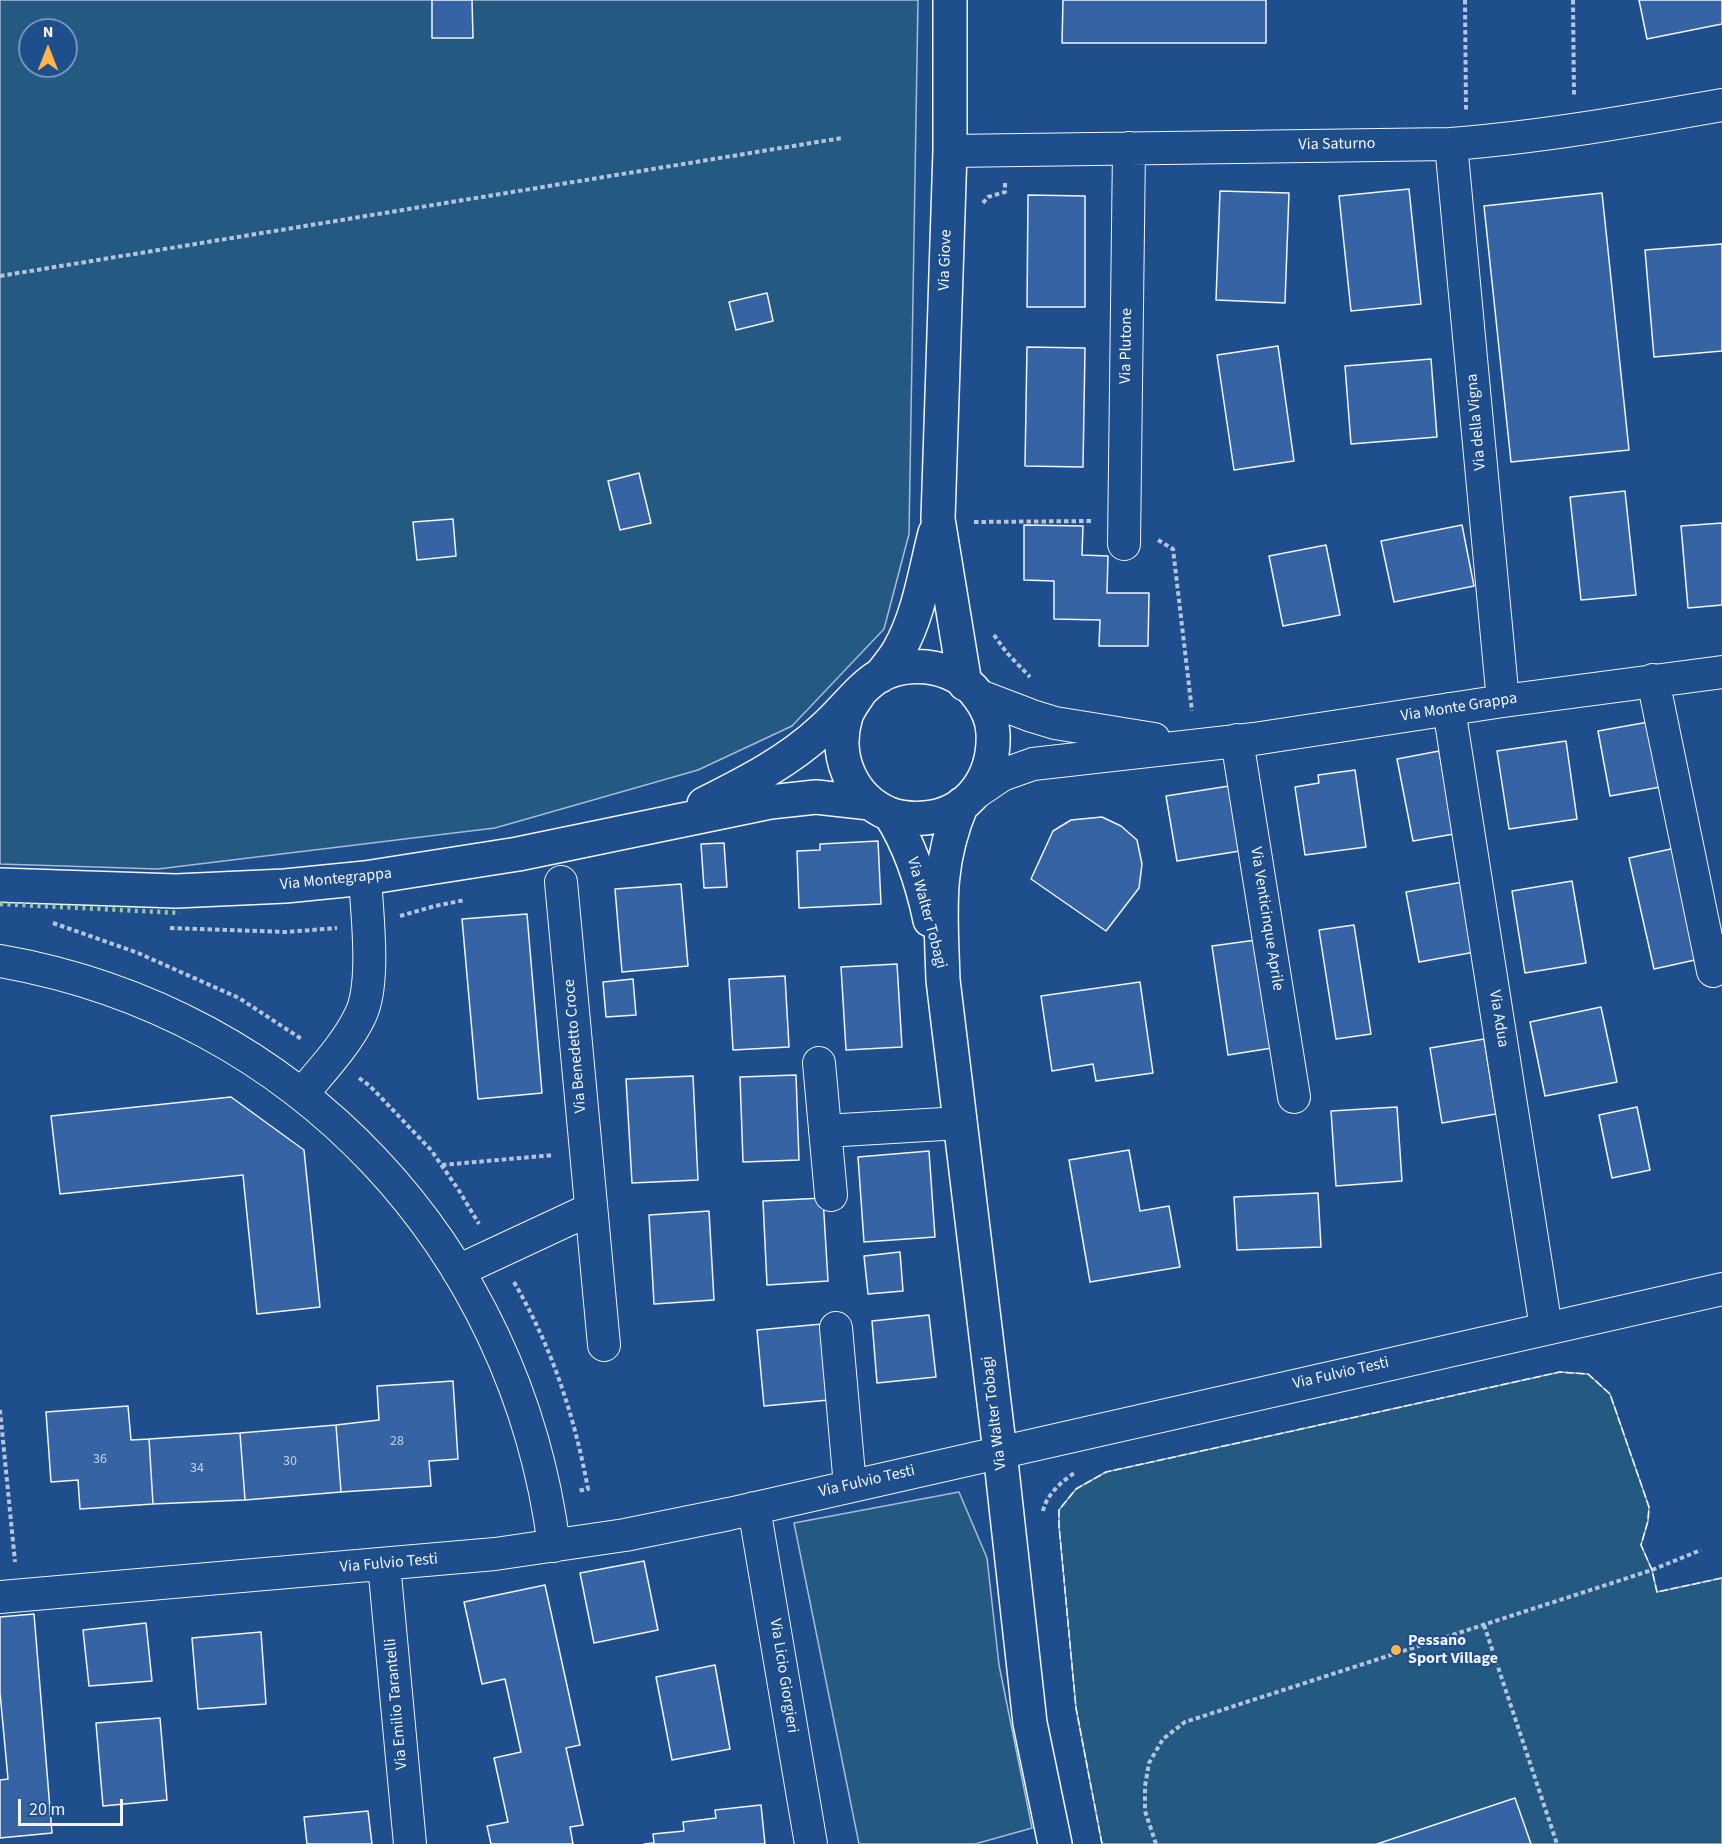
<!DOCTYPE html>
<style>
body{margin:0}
#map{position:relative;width:1722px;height:1844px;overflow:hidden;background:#1f4e8c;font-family:"Source Sans 3",sans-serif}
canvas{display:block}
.north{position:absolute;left:18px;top:18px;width:60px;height:60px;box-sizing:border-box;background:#1f4e8c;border:2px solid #7391ba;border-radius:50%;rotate:0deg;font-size:16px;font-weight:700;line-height:24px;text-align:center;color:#f2f6ff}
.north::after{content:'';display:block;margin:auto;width:21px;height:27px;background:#ffb74d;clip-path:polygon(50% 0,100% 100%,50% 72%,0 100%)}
.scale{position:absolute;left:18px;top:1799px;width:105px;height:27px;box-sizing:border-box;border:3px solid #f2f6ff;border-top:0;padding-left:8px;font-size:18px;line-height:21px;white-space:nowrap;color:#f2f6ff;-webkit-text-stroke:4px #1f4e8c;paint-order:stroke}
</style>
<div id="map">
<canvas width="1722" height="1844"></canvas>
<div class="north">N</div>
<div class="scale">20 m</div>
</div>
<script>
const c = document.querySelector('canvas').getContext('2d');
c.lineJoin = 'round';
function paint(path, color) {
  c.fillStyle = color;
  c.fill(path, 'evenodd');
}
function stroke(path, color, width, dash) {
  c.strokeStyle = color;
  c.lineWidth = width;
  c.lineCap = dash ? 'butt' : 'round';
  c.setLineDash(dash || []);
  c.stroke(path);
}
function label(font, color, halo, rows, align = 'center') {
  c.font = font + ' "Source Sans 3",sans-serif';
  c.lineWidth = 4.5;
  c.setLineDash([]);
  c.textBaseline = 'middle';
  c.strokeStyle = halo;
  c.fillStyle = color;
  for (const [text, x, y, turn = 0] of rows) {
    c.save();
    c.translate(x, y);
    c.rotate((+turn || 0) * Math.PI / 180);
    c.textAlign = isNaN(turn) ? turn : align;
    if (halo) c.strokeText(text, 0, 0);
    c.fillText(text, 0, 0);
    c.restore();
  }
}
const green = new Path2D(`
 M0 0H918L909 534 884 629 792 726 698 770 495 828 158 869 0 864ZM30 30H66V66H30Z
 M1560 1372 1588 1374 1610 1394 1649 1507 1648 1521 1641 1545 1652 1570 1657 1592 1722 1578V1844H1102L1076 1708 1059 1526V1510L1076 1489 1106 1472Z
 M959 1492 987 1558 999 1665 1032 1828 975 1844H859L794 1523Z`);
paint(green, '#245a82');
stroke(green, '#a8bbd7', 1.5);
const building = new Path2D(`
 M432 0H472L473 38H432Z
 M1063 0H1266V43H1062Z
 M1639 0H1722V24L1647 39Z
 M1409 189 1421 304 1351 311 1339 196Z
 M1220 191 1289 193 1285 303 1216 300Z
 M1602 193 1629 450 1511 462 1484 206Z
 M1028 195 1085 196V307H1027Z
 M1722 244V351L1654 357 1645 250Z
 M767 293 773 321 736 330 729 302Z
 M1278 346 1294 461 1234 470 1217 355Z
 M1027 347 1085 348 1083 467 1025 466Z
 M1431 359 1437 437 1351 444 1345 366Z
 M639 473 651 523 620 530 608 481Z
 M1625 491 1636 595 1581 600 1570 497Z
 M453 519 456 556 417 560 413 522Z
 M1722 523V605L1688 608 1681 526Z
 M1024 525 1083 526 1082 555 1108 556 1107 593H1149L1148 646H1099L1100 620 1054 619V581L1024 580Z
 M1462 525 1474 586 1394 602 1381 541Z
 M1326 545 1340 615 1283 626 1269 556Z
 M1654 721 1666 786 1610 796 1598 731Z
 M1566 741 1577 819 1509 829 1497 751Z
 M1439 751 1454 834 1413 841 1397 759Z
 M1355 770 1366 847 1305 855 1295 787 1319 783 1318 775Z
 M1229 786 1240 851 1177 861 1166 796Z
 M1102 817 1121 826 1137 840 1142 864 1139 888 1106 931 1031 879 1053 831 1071 820Z
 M878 841 881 904 799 908 797 851 820 850V844Z
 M724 843 727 887 704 888 701 844Z
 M1680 847 1704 958 1654 969 1629 858Z
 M1572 881 1586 963 1525 973 1512 891Z
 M1463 882 1475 952 1419 962 1406 892Z
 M681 884 688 966 622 972 615 889Z
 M527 914 542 1093 478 1099 462 919Z
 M1354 925 1371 1034 1336 1039 1319 930Z
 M1256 940 1272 1048 1228 1055 1212 946Z
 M897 964 902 1047 846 1050 841 967Z
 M785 976 789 1047 733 1050 729 979Z
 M633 979 636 1015 606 1017 603 982Z
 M1140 982 1153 1073 1096 1081 1093 1064 1052 1071 1041 996Z
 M1601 1007 1617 1082 1545 1096 1530 1022Z
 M1484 1039 1496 1114 1442 1123 1430 1048Z
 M796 1075 799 1160 743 1162 740 1077Z
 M693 1076 698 1180 632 1183 626 1079Z
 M231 1097 304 1150 320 1307 257 1314 243 1175 60 1194 51 1116Z
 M1397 1107 1402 1181 1336 1186 1331 1111Z
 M1637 1107 1650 1170 1612 1178 1599 1115Z
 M1129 1150 1140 1211 1169 1206 1180 1267 1090 1282 1069 1160Z
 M929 1151 935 1237 864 1242 858 1157Z
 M1318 1193 1321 1247 1237 1250 1234 1197Z
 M823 1198 828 1281 767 1285 763 1201Z
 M709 1211 714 1300 654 1304 649 1215Z
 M900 1252 903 1291 868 1294 864 1256Z
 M929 1315 936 1377 877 1383 872 1321Z
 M822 1324 829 1400 764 1406 757 1330Z
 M453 1381 458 1459 429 1461 431 1486 341 1492 336 1425 379 1420 377 1386Z
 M128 1406 131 1440 149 1439 153 1504 80 1509 78 1480 51 1482 46 1412Z
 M336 1425 341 1492 245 1500 240 1433Z
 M240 1433 245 1500 153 1504 149 1439Z
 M644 1561 658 1630 594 1643 580 1573Z
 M545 1585 580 1745 566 1748 583 1825 570 1827 573 1844H491L487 1826 508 1822 494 1758 521 1752 505 1679 482 1684 464 1602Z
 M34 1614 52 1833 0 1838V1780L8 1779 0 1693V1617Z
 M146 1623 152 1681 89 1686 83 1630Z
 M261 1632 266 1704 198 1709 192 1638Z
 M715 1665 730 1749 672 1760 656 1677Z
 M160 1718 167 1800 103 1806 96 1723Z
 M1515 1798 1531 1844H1377Z
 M761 1805 765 1844H644L654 1843 653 1834 684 1831 683 1822 716 1818 715 1810Z
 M368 1811 372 1844H307L304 1817Z`);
paint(building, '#3563a3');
stroke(building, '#f2f6ff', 1.5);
const street = new Path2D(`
 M1451 144 1503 701
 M950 151 1451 144C1542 137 1632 121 1722 105
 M1124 544 1129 148
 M1653 680 1713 971
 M977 695 1032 716 1055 723 1154 739
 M1449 709 1546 1328
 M1237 740 1294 1097
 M974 794 1002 775 1033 764 1254 739 1503 701 1722 672
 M561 882 604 1345
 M0 961C297 1013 516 1247 554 1546
 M819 1063 831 1195
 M302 1094C322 1070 346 1045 360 1016 376 985 367 914 365 878
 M825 1131 960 1123
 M458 1271 591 1209
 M836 1328 850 1486
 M754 1508 811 1844
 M384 1564 410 1844
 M0 1597 495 1554 625 1535 729 1514 1722 1289`);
const secondary = new Path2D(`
 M950 0V151L938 519 965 684
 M880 676C886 668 894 659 899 650 919 615 925 572 935 533
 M704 804C746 783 789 761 823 729 842 713 858 689 879 676 901 664 928 664 950 673 972 682 992 709 993 733 995 776 970 814 925 818 913 819 900 818 889 814 850 797 834 755 846 716 849 707 856 699 860 692
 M962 804C935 867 941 914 943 980L1000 1452 1030 1723 1055 1844
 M890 814C911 847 922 882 930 920
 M0 885 176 891 285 886 365 878 518 854 770 802 816 797 870 803`);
stroke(street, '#f2f6ff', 34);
stroke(secondary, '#f2f6ff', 36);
stroke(new Path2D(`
 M1465 0 1466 110
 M1573 0 1574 95
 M983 203 988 197 1005 192V182
 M0 276 842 138
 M974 522 1092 521
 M1158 540 1173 549 1192 711
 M994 635 1007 653 1030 677
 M400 916 435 906 465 900
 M53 923 138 953 239 998 303 1040
 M170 928 286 932 337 928
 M359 1078 370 1086 431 1150 458 1189 479 1224
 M442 1165 554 1155
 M514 1282C552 1348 574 1414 588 1489L577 1491
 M0 1410 15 1562
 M1043 1511C1046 1495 1063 1480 1076 1472
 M1484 1625 1557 1844
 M1156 1844 1145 1811V1786L1149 1763 1163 1739 1185 1722 1652 1570 1701 1550`), '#b3c4dc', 4, [4.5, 3]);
stroke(street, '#1f4e8c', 32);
stroke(secondary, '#1f4e8c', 33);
stroke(new Path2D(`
 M0 904 180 913`), '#97c8a6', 4.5, [3, 4.5]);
stroke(new Path2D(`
 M1102 1844 1076 1708 1059 1526V1510L1076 1489 1106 1472 1560 1372 1588 1374 1610 1394 1649 1507 1648 1521 1641 1545 1652 1570 1657 1592 1722 1578`), '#f2f6ff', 1.5, [8, 3]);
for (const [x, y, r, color] of [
 [1396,1650,6,"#ffb74d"]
]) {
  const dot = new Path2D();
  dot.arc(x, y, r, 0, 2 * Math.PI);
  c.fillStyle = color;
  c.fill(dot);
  stroke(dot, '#1f4e8c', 2);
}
label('14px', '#c3d1e8', null, [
 ["28",397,1442],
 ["36",100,1460],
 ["30",290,1462],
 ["34",197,1469]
]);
label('16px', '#f2f6ff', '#1f4e8c', [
 ["Via Saturno",1337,145,-1],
 ["Via Giove",946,260,-88],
 ["Via Plutone",1127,346,-89],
 ["Via della Vigna",1477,422,-95],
 ["Via Monte Grappa",1459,708,-9],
 ["Via Montegrappa",336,880,-6],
 ["Via Walter Tobagi",926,913,75],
 ["Via Venticinque Aprile",1266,919,81],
 ["Via Adua",1498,1019,81],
 ["Via Benedetto Croce",576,1046,-95],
 ["Via Fulvio Testi",1341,1374,-13],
 ["Via Walter Tobagi",995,1413,-97],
 ["Via Fulvio Testi",867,1482,-13],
 ["Via Fulvio Testi",389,1564,-5],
 ["Via Licio Giorgieri",783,1676,81],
 ["Via Emilio Tarantelli",397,1704,-95]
]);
label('bold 16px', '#f2f6ff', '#1f4e8c', [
 ["Pessano",1408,1641],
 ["Sport Village",1408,1659]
], 'left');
</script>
